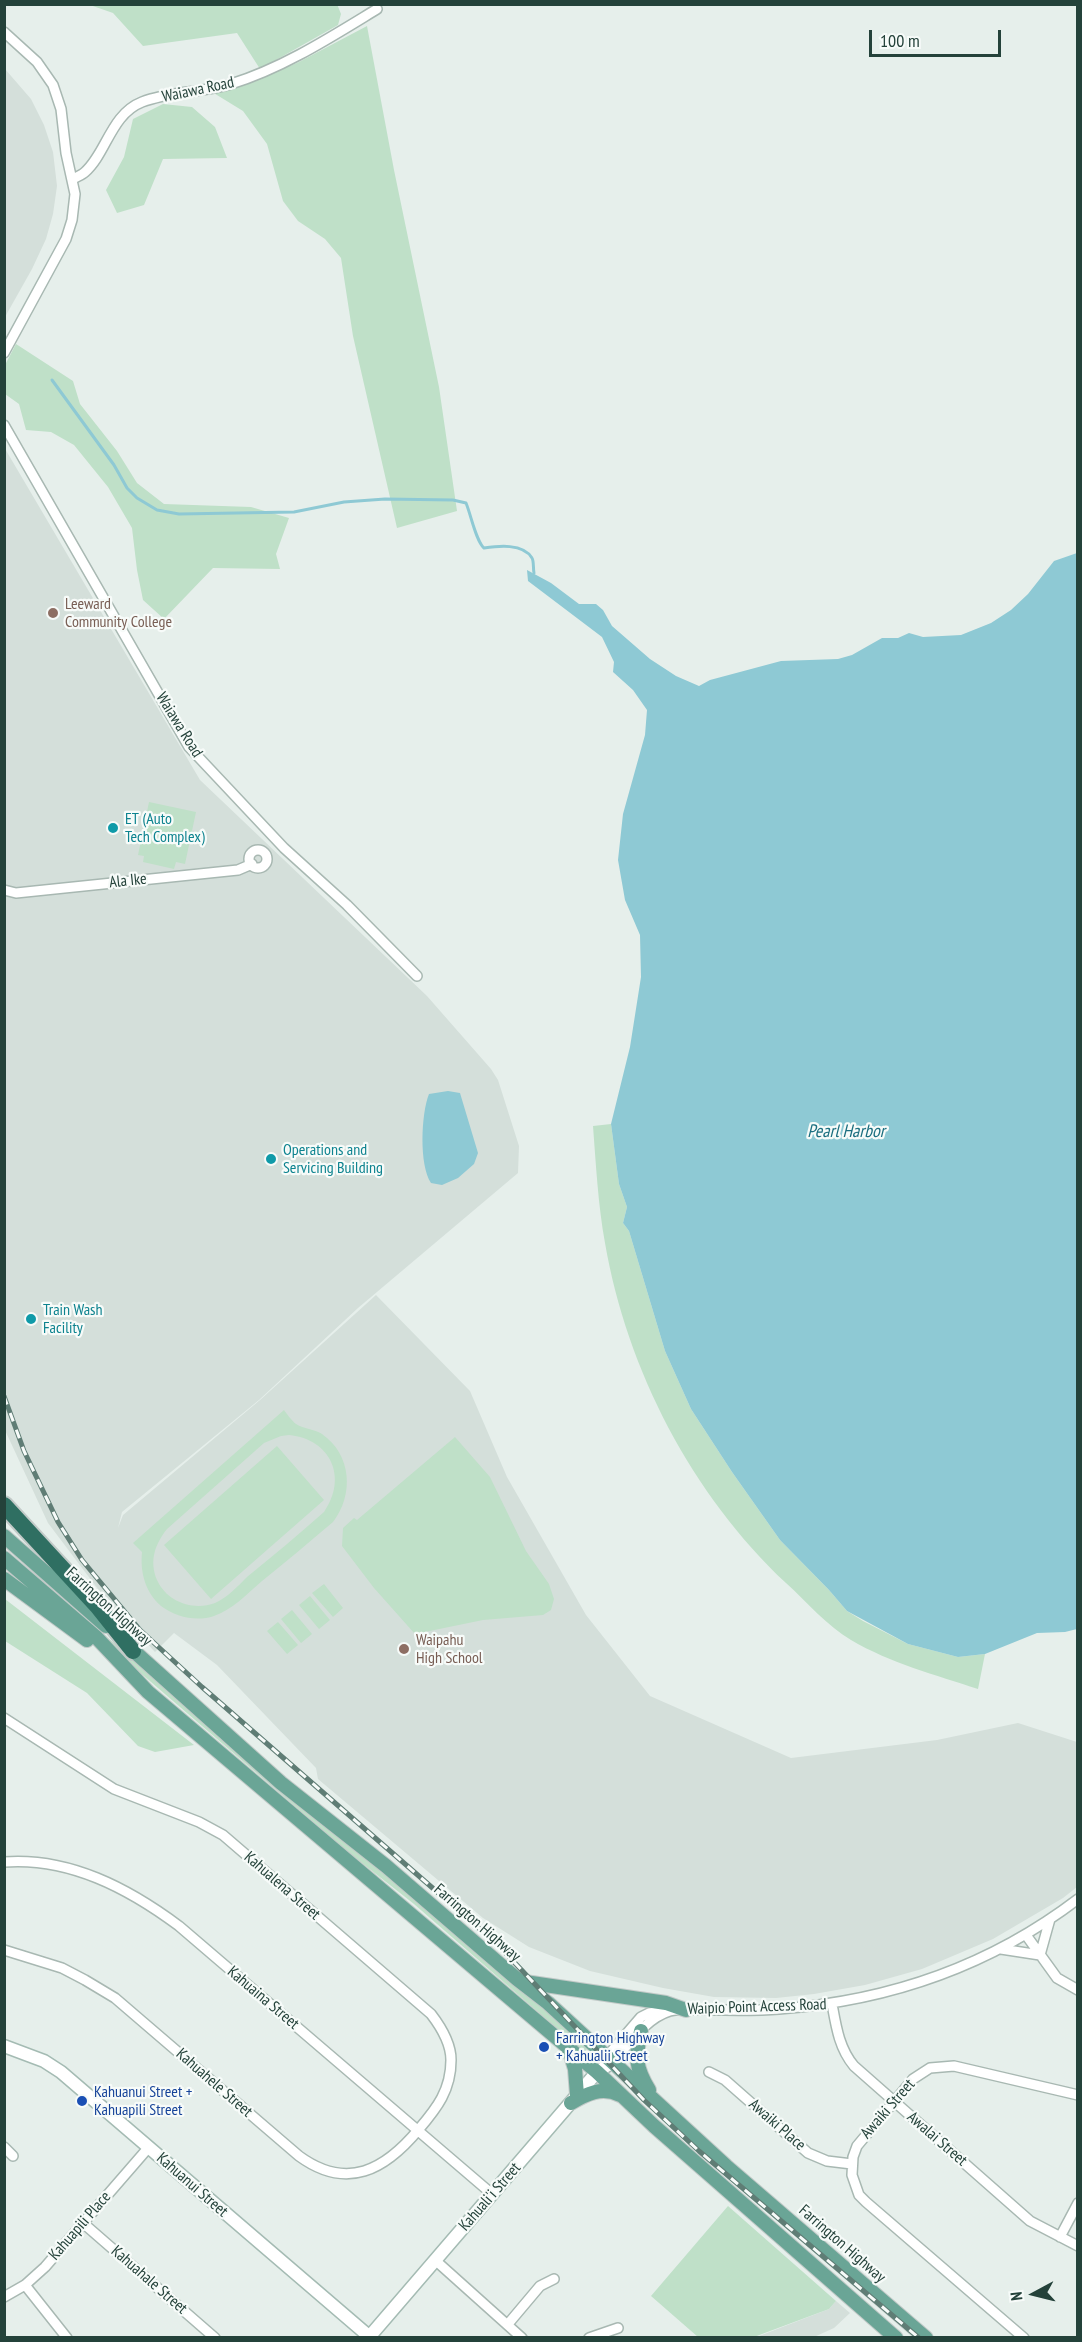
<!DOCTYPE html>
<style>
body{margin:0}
#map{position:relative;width:1082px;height:2342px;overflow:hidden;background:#e6efeb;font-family:"PT Sans Narrow",sans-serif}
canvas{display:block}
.frame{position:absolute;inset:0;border:6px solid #24423a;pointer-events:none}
.north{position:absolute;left:1004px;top:2264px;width:60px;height:60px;-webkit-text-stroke:4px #f7fbf9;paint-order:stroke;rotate:263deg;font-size:16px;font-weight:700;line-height:24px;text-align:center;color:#24423a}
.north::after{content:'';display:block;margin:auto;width:21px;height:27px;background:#24423a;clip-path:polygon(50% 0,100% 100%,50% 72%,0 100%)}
.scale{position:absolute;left:869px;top:30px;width:132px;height:27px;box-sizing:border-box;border:3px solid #24423a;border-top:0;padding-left:8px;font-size:18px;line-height:21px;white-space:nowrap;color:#24423a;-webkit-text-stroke:4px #f7fbf9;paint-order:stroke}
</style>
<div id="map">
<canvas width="1082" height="2342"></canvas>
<div class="frame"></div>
<div class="north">N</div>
<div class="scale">100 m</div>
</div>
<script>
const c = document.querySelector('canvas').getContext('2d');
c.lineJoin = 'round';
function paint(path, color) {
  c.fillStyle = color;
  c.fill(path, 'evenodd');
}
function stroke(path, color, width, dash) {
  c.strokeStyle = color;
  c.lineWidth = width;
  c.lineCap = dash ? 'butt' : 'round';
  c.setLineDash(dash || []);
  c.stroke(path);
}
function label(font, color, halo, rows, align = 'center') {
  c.font = font + ' "PT Sans Narrow",sans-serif';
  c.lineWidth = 4.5;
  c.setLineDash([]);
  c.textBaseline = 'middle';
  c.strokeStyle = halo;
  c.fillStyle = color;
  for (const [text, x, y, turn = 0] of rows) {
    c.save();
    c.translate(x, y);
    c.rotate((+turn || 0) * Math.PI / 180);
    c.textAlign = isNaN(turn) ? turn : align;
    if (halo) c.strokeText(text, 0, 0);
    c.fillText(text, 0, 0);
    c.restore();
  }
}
paint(new Path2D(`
 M5 69 31 99 44 125 53 152 57 186 53 214 46 239 32 269 5 317Z
 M4 447 200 780 427 996 491 1069 498 1080 519 1146 518 1173 358 1308 259 1400 122 1512 118 1528 123 1515 260 1400 376 1295 470 1391 507 1477 586 1615 650 1696 791 1758 937 1740 1018 1723 1077 1742V1887L1063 1898 993 1939 922 1969 865 1985 814 1994 776 1998 714 1997 663 1988 590 1971 529 1947 483 1918 318 1779 316 1768 217 1665 174 1633 155 1652 107 1601 48 1523 4 1428Z
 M836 2301 850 2313 834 2328 814 2337 754 2338 829 2309Z`), '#d4dfda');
paint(new Path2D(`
 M337 4 341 14 338 25 260 69 237 33 143 46 113 13 90 5Z
 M367 26 394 170 439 387 457 511 397 528 353 336 341 258 325 239 298 221 283 201 267 144 243 111 212 92 253 82 299 62Z
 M163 104 192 107 215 127 227 158 163 159 144 205 117 213 106 190 124 157 133 119Z
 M16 344 73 381 80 404 117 451 137 483 164 504 251 507 289 518 276 554 280 569 213 568 164 619 143 600 137 570 132 528 108 487 74 445 51 432 26 430 19 404 5 394V365Z
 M149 802 196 812 185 864 176 862 174 869 143 862 144 856 138 855Z
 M611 1124 619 1184 627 1207 623 1223 629 1231 665 1351 691 1409 732 1472 780 1540 829 1590 847 1611 863 1621 908 1644 958 1657 985 1654 978 1689C936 1675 890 1663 851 1640 827 1626 807 1602 786 1583 692 1495 627 1370 605 1243 598 1204 596 1165 593 1126Z
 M284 1410C287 1414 292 1421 296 1424 304 1429 314 1429 322 1434 352 1455 354 1495 333 1522 309 1542 286 1562 262 1581 247 1594 232 1610 214 1616 196 1622 176 1617 161 1606 145 1592 140 1572 142 1552L133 1543ZM289 1435C331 1439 348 1478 324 1512 299 1534 273 1556 247 1577 238 1586 227 1598 215 1603 193 1611 167 1602 157 1580 149 1561 155 1544 167 1529L264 1443 281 1436Z
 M455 1437 490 1477 526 1551 549 1584 554 1599 551 1610 543 1615 483 1620 415 1634 374 1588 342 1546 343 1528 354 1518 357 1520Z
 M277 1446 324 1500 211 1599 164 1545Z
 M4 1549 366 1859 475 1951 544 2004 589 2047 584 2052 414 1904 348 1852 5 1556Z
 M324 1584 343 1608 333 1617 312 1593Z
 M310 1596 330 1620 319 1629 299 1605Z
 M5 1599 194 1745 155 1752 138 1746 87 1693 5 1641Z
 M292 1610 312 1634 301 1643 281 1619Z
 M278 1622 298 1645 287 1654 267 1631Z
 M728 2206 836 2301 829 2309 754 2337H698L651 2296Z`), '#bfe0c8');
paint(new Path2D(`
 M1077 553V1629L1065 1632 1037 1633 985 1654 958 1657 908 1644 847 1611 829 1590 780 1540 732 1472 691 1409 665 1351 629 1231 623 1223 627 1207 619 1184 611 1124 630 1047 641 977 640 935 625 900 618 860 623 814 645 735 647 710 633 690 613 672 614 662 602 637 528 581 527 570 551 583 579 604H596L603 610 612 626 650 659 676 676 699 686 710 680 781 661 838 659 852 655 882 638H898L909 633 923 637 961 635 991 623 1011 610 1028 594 1054 561Z
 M448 1091 460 1093 478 1153 474 1164 458 1178 442 1185 431 1183C419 1165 421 1114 429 1094Z`), '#8ec9d4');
stroke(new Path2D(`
 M52 380 114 465 127 488 137 498 157 510 179 514 294 512 344 502 385 499 453 500 466 503C471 515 476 541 484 548 498 546 523 543 532 558 534 561 533 569 534 573`), '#8ec9d4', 3);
const street = new Path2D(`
 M4 32 37 62 53 85 61 109 66 153 75 194 72 220 66 239 4 353
 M73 179C76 177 82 175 85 172 106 154 111 114 142 102 170 91 202 93 231 84 283 68 331 37 377 9
 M4 425 189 747 284 848 347 905 417 976
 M249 859a9 9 0 1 1 18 0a9 9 0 1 1-18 0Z
 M4 890 16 893 238 870 252 864
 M4 1718 114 1789 199 1822 223 1835 431 2014C441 2027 451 2043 451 2060 451 2090 437 2108 419 2129 385 2170 347 2191 299 2156L115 1998 85 1980 62 1968 4 1950
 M4 1862C69 1857 128 1888 179 1926L492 2194
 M1026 1935 1057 1978 1078 1990
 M1001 1949 1040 1955 1050 1919
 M832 2004C836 2026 839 2048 854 2066L1030 2221 1078 2246
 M604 2060 641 2017 649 2013 665 2011
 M613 2062C629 2044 646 2018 670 2011 681 2008 695 2010 706 2010 730 2010 755 2011 779 2009 888 2001 990 1966 1078 1899
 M709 2072 725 2080 808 2153 827 2161 852 2164
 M4 2147 13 2156
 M83 2223 215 2338
 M1060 2237 1078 2203
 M435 2260 522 2338
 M25 2285 67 2338
 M4 2297 25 2285 45 2267 149 2147
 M508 2324 540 2286 554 2279
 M589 2338 618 2328
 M1024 2338 866 2202 859 2195 852 2175 853 2157 857 2146 913 2079 930 2068 954 2066 1078 2095`);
const secondary = new Path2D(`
 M4 2046 44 2061 61 2072 371 2338
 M370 2336 597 2072 613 2062`);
const primary = new Path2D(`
 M4 1536 106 1626
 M4 1558 96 1637 148 1692 597 2072 654 2126 896 2338
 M4 1579 87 1640
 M127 1645 281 1783 386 1866 517 1979 548 2003 726 2166 926 2338
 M525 1982 666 2003 686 2010
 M641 2031C635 2057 635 2067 649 2090
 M569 2049 575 2069 577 2095
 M571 2103C586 2094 602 2086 620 2095`);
const highway = new Path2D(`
 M4 1505 97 1606 133 1651`);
stroke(street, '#a8b8b2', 12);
stroke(secondary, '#a4bbb3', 15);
stroke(primary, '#c2cac8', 16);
stroke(highway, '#c2cac8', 20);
stroke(street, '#fff', 9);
stroke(secondary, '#fff', 12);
stroke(primary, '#6aa596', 14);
stroke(highway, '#2f6f62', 16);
const rail = new Path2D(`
 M4 1396 24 1451 58 1522 82 1560 140 1630 202 1687 498 1945 644 2100 699 2151 919 2338`);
stroke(rail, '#5f7d75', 5);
stroke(rail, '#f7fbf9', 3, [9]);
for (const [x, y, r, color] of [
 [53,613,6,"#8d6e63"],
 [113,828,6,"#0f9aa8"],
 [271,1159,6,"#0f9aa8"],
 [31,1319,6,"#0f9aa8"],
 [404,1649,6,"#8d6e63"],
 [544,2047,6,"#1a4fb4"],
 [82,2101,6,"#1a4fb4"]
]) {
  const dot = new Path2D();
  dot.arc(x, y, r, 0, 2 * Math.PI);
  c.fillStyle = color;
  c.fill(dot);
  stroke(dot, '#f7fbf9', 2);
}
label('16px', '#24423a', '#f7fbf9', [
 ["Waiawa Road",198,90,-12],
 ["Waiawa Road",179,725,58],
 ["Ala Ike",128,881,-6],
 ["Farrington Highway",109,1607,42],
 ["Kahualena Street",282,1886,41],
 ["Farrington Highway",477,1923,41],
 ["Kahuaina Street",263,1998,40],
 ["Waipio Point Access Road",757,2007,-2],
 ["Kahuahele Street",214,2083,41],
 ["Awaiki Street",888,2109,-49],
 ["Awaiki Place",777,2125,41],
 ["Awalai Street",937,2139,41],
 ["Kahuanui Street",192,2185,41],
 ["Kahuali'i Street",490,2197,-49],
 ["Kahuapili Place",80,2226,-49],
 ["Farrington Highway",842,2244,41],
 ["Kahuahale Street",149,2280,41]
]);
label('16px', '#785e54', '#f7fbf9', [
 ["Leeward",65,604],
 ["Community College",65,622],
 ["Waipahu",416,1640],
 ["High School",416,1658]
], 'left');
label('16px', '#0d838f', '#f7fbf9', [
 ["ET (Auto",125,819],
 ["Tech Complex)",125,837],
 ["Operations and",283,1150],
 ["Servicing Building",283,1168],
 ["Train Wash",43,1310],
 ["Facility",43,1328]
], 'left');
label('16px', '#164399', '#f7fbf9', [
 ["Farrington Highway",556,2038],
 ["+ Kahualii Street",556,2056],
 ["Kahuanui Street +",94,2092],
 ["Kahuapili Street",94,2110]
], 'left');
label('italic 18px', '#1c6f80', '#f7fbf9', [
 ["Pearl Harbor",846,1132]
]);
</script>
